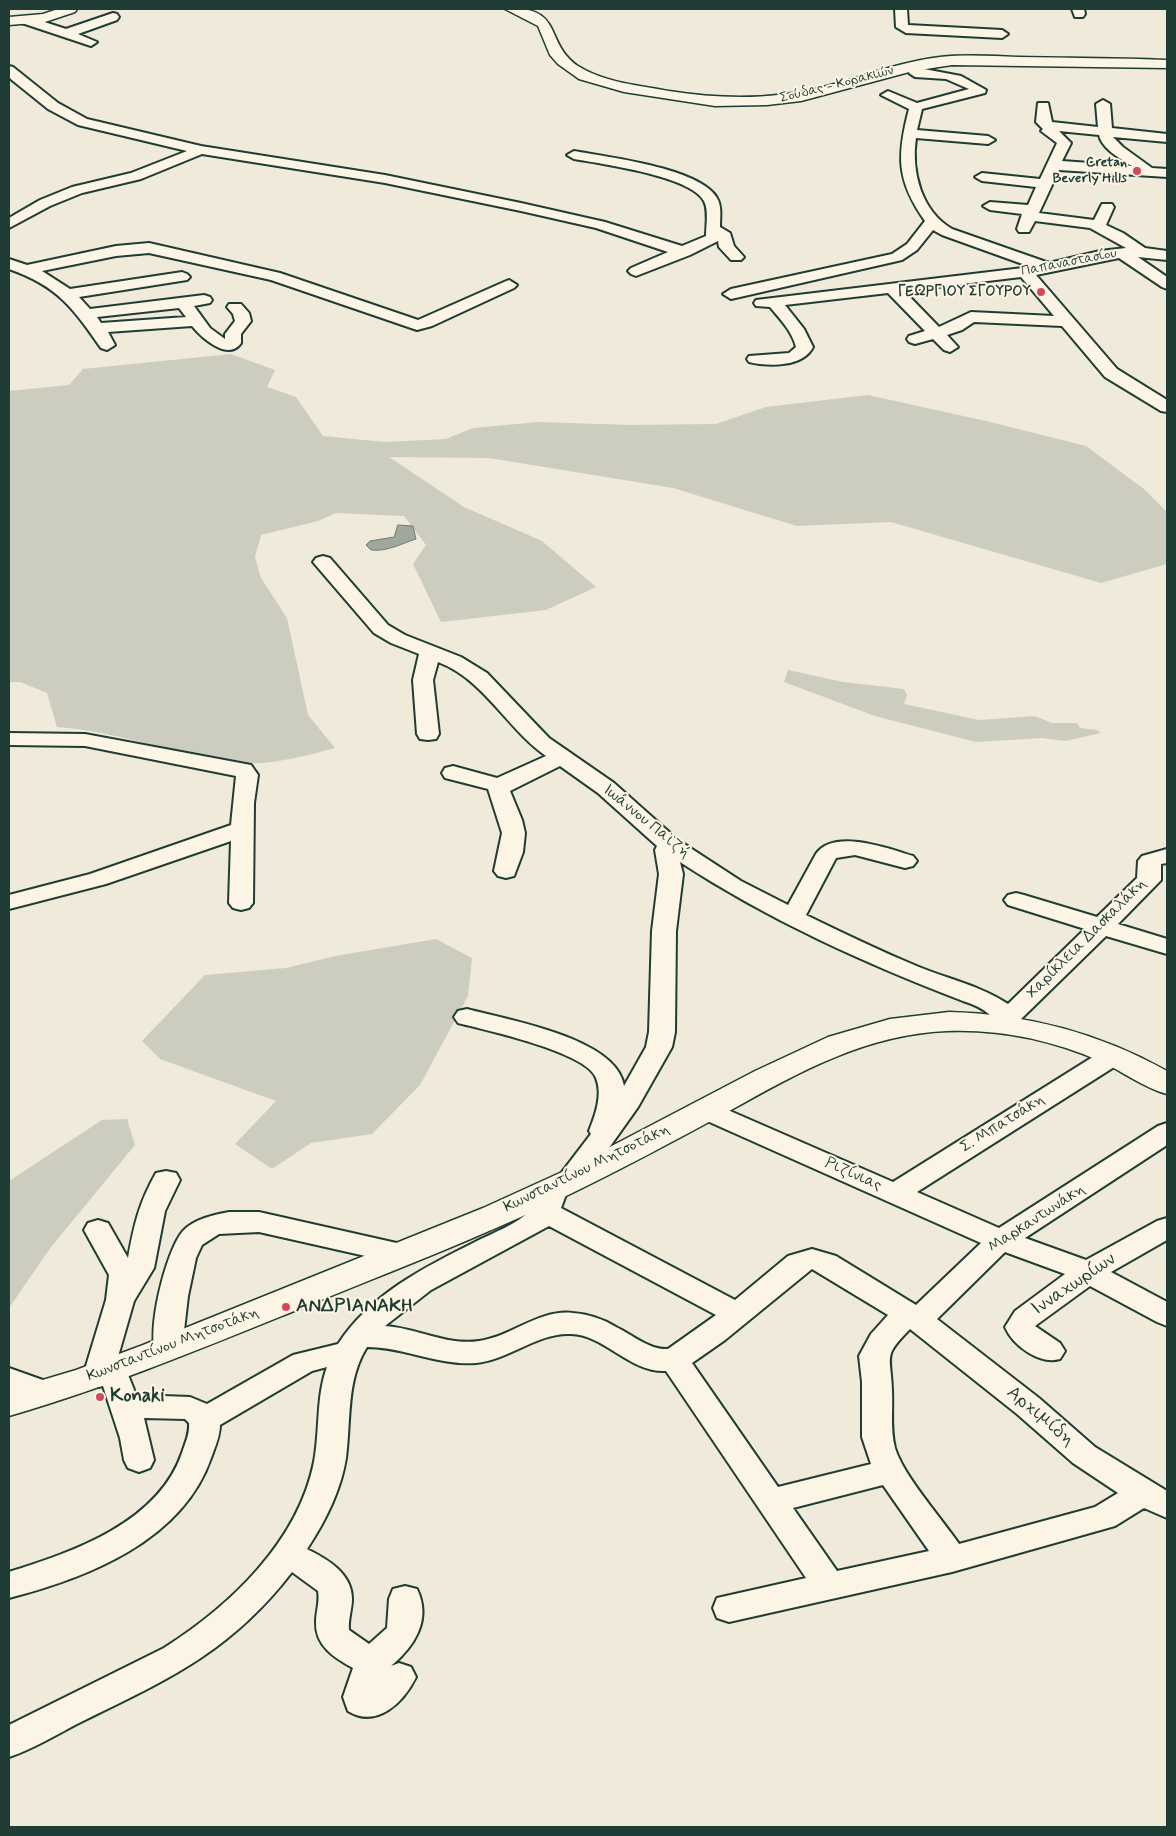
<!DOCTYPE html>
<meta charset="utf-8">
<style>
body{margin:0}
#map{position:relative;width:1176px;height:1836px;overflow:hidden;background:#efeada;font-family:Mynerve,sans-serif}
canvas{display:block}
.frame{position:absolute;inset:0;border:10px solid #1f3d34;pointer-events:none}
</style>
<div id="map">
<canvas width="1176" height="1836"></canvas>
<div class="frame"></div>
</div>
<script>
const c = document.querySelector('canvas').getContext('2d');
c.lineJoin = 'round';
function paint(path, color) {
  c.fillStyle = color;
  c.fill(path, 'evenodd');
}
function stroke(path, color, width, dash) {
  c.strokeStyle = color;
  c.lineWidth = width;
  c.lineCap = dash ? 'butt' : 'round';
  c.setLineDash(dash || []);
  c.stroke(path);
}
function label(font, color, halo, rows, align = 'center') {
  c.font = font + ' Mynerve,sans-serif';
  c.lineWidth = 4;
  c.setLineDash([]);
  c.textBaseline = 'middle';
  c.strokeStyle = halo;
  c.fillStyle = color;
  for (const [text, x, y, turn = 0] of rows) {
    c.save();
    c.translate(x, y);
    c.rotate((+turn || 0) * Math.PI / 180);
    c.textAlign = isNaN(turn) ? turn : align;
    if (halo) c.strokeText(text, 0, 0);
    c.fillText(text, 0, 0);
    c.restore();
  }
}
paint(new Path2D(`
 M231 354 275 370 267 387 296 397 323 436 385 442 446 439 473 428 539 422 630 425 716 424 766 407 868 395 986 421 1086 446 1144 489 1167 512V564L1101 583 891 522 797 526 673 488 489 458 389 457 464 507 542 541 596 587 546 610 441 622 413 564 426 545 404 516 336 513 318 521 261 535 255 557 261 578 287 618 308 715 335 748C305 756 273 765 241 763 179 757 120 731 57 727L47 693 20 682H9V391L69 385 83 369Z
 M788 670 843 682 904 689 907 695 904 704 979 720 1035 716 1052 723H1077L1080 728 1097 730 1101 733 1065 741 1042 738 976 742 875 716 784 682Z
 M436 939 472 958 468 996 420 1085 372 1134 311 1143 272 1169 235 1144 276 1101 160 1059 142 1041 205 975 286 968 335 956Z
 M127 1119 135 1145 51 1247 9 1308V1181L102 1120Z`), '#cccdbf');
const water = new Path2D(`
 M398 525 413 526 416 539C403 543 387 552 371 550L366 545 370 541 394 537Z`);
paint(water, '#9fa89a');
stroke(water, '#6c7d71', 1);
const minor = new Path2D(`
 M895 9H907L908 25 1002 30 1008 34 1002 38 906 33 896 27Z
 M1072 9H1084L1085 14 1083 17H1075Z
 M113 13 117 14 119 17 117 20 78 34 97 42 91 46 22 23 20 20 26 16 66 29Z
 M9 66 13 67 58 103 87 119 201 146 385 175 521 203 605 222 682 246 706 236C706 226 709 210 704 201 691 176 602 164 574 159L567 155 574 151C607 157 700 168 717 198 722 206 720 218 720 227L730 233 734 246 744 257 741 260H731L719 247 718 241 690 255 636 276 631 274 628 271 631 268 668 252 596 228 521 211 385 183 202 154 141 179 82 193 50 206 9 228V218L40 200 72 187 131 173 187 151 78 125 48 109 12 80 9 77Z
 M924 69 961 76 986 90 985 93 922 109 917 130 988 136 995 140 988 144 916 138C911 171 921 211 952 229L1049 263 1100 251 1126 248 1090 228 1035 221 1029 232H1019L1017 229 1022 214 990 210 983 206 990 202 1028 205 1036 187 982 181 975 177 982 173 1040 179 1057 143 1041 131 1043 129 1036 122 1038 103H1048L1052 122 1098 127 1096 104 1103 100 1110 104 1112 128 1167 134V142L1113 137 1123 147 1152 168 1167 169V177L1059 170 1039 213 1094 220 1102 204H1112L1114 207 1106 225 1123 233 1145 248 1167 251V260L1138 257 1167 277V289L1162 287 1119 258 1036 275 1117 369 1167 400V412L1161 411 1105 377 1062 326 974 322 962 330 947 335 958 347 950 352 944 350 933 339 915 344 909 342 907 339 909 336 925 331 888 293 785 305 804 329 813 347C803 367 769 367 749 362L747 359 749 356 789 353 796 347C792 331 780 319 770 307L756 306 754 303 756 300 1031 267 942 235 933 230 917 250 902 260 731 299 723 294 731 289 892 254 907 244 925 221C896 180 897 155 909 109L881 95 888 91 917 103 969 89 946 79 915 77 909 73 910 70ZM1059 131 1099 135C1102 149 1121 159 1132 166L1062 161 1071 143ZM1021 277 1054 316 971 312 939 327 904 291Z
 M149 243 280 273 418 320 504 282 509 280 517 285 514 288 432 326 417 330 271 280 149 253 116 256 42 271 70 289 182 272 187 274 190 277 187 280 79 297 90 309 204 295 210 297 212 300 210 303 194 306 210 328 225 339V334L235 321 233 314 227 307 229 304H241L249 313 251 321 241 334V343C228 362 201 337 192 326L108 332 115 345 107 350 101 348C73 308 58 286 9 269V259L27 265 116 246ZM179 308 186 317 101 323 97 317Z
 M323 556 330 558 388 625 405 635 461 657 487 673 549 738 614 783 678 840 741 881 788 905 816 854C834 828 889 849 913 856L917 861 913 866 905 868 855 855 836 858 806 915C843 933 880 951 919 967 948 979 981 986 1008 1004L1085 929 1008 905 1004 900 1008 895 1016 893 1024 895 1097 917 1137 878 1138 861 1142 856 1167 849V863L1161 864V880L1118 924 1167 939V954L1106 936 1021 1019 1025 1024 1021 1030C1004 1034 1001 1025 990 1015 982 1008 973 1004 963 1001 864 963 769 920 680 862L683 874 676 931 675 1032 672 1047 638 1107 582 1186 572 1188 566 1187 568 1189 561 1208 735 1300 788 1256 812 1249 836 1256 916 1305 981 1243 696 1116 692 1110 696 1104 705 1101 714 1104 893 1182 1104 1050 1113 1048 1122 1050 1126 1056 1122 1062 917 1192 999 1228 1158 1126 1167 1123V1145L1025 1238 1086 1260 1157 1221 1167 1218V1240L1111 1272 1167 1302V1326L1157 1322 1090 1286 1035 1326 1060 1343 1065 1351 1060 1359C1040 1365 1013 1346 1005 1327L1015 1311 1065 1274 1005 1252 937 1319 1039 1398 1095 1447 1167 1491V1518L1144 1508 1115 1526 952 1572 729 1622 717 1618 713 1608 717 1598 806 1578 666 1371C630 1373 605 1335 571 1334 538 1332 509 1360 476 1363 439 1366 404 1347 367 1347 346 1380 351 1420 346 1458 341 1490 325 1522 307 1549 327 1559 352 1573 352 1599 352 1609 348 1619 349 1630L369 1644 387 1628 389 1599 393 1589 405 1586 417 1589C432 1620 414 1647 391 1666L399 1663 411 1667 416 1677C404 1702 377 1729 348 1711L343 1697 353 1668C335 1658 315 1646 316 1622 316 1611 320 1602 318 1591L292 1572C230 1652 169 1679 81 1722 57 1734 34 1749 9 1757V1725L164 1648C230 1606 298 1542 314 1462 320 1431 316 1397 327 1367L312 1371 220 1425C220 1436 215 1447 211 1458 182 1541 87 1578 9 1598V1572C73 1552 158 1523 182 1453 185 1443 190 1434 189 1423L185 1419 144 1418 154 1460 150 1468 139 1472 128 1468 124 1460 120 1438 103 1386 98 1387 87 1384 83 1376 106 1300 109 1275 84 1230 88 1223 98 1220 108 1223 128 1258C134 1225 139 1203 156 1173L166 1171 176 1173 180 1180 165 1211 154 1268 134 1301 117 1360 123 1362 136 1395 190 1397 207 1404 293 1355 338 1344C371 1294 423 1268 475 1242 493 1233 517 1224 531 1210 538 1204 540 1190 544 1182L554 1180 560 1181 558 1179 562 1172 591 1134 589 1131C595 1116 603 1095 596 1078 587 1052 485 1030 458 1023L454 1017 458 1011 467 1009C508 1020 617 1038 624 1086L646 1047 649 1032 652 931 659 874 655 850 657 846 598 793 560 766 510 791 522 820 525 833 523 852 514 876 506 878 498 876 494 871 502 833 488 789 445 778 442 773 445 768 453 766 497 778 546 756C506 728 485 680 438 662L433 680 439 734 436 739 428 740 420 739 417 734 413 680 419 654 391 643 374 633 313 562 316 558ZM549 1226 716 1315 668 1349C649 1350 633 1335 616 1327 603 1319 588 1314 573 1313 539 1309 511 1337 479 1341 447 1346 417 1328 385 1326L431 1290ZM812 1269 888 1315 871 1334 859 1356 862 1382V1437L871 1464 778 1487 692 1363 725 1340ZM910 1329 1017 1414 1073 1463 1118 1493 1095 1507 959 1544C942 1519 903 1475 895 1448 890 1429 893 1410 892 1390 891 1355 882 1357 910 1329ZM883 1485 929 1551 837 1571 793 1508Z
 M9 733 85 734 251 765 258 775 254 803 253 903 249 908 241 910 233 908 229 903 231 841 106 884 9 909V895L90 874 231 825 236 776 85 746 9 745Z
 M229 1212H259L401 1244 411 1247 415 1254 411 1261 401 1264 259 1232 219 1234 202 1245 196 1258 188 1296 182 1348 177 1356 167 1359 157 1356C145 1335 166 1250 183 1231 194 1219 213 1215 229 1212Z
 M9 1368 54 1384 58 1392 54 1400 43 1403 9 1391Z`);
const major = new Path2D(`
 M58 9H77L75 12 45 22 9 25V17L43 14Z
 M505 9C565 5 543 42 578 66 605 83 639 85 669 91 719 99 770 100 819 88 859 78 899 62 940 57 967 54 993 56 1019 57 1069 58 1118 58 1167 60V68L952 65 913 71 801 101 767 105 715 106 624 92 579 79 558 64 550 55 538 26Z
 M949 1012C1027 1014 1099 1033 1167 1071V1094C1144 1088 1122 1071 1100 1061 1052 1040 999 1029 947 1031 867 1034 799 1072 731 1110 676 1140 620 1170 564 1197 481 1237 394 1270 309 1305 210 1345 112 1386 9 1416V1390L76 1370 143 1345 483 1208 562 1172 755 1071 828 1037 890 1019Z`);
stroke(minor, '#1f3d34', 4);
stroke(major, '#1f3d34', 3);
paint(minor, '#fcf5e5');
paint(major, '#fcf5e5');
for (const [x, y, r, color] of [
 [1137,171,5,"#d1495b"],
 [1041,292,5,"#d1495b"],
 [286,1307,5,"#d1495b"],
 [100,1397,5,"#d1495b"]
]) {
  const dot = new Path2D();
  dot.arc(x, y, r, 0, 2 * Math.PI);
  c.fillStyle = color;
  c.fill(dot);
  stroke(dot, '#fcf5e5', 2);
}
label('14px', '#1f3d34', '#fcf5e5', [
 ["Σούδας - Κορακιών",837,85,-14],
 ["Παπαναστασίου",1069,263,-11]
]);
label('bold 14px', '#1f3d34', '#fcf5e5', [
 ["Cretan",1127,163],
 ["Beverly Hills",1127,179],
 ["ΓΕΩΡΓΙΟΥ ΣΓΟΥΡΟΥ",1031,292]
], 'right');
label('16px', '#1f3d34', '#fcf5e5', [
 ["Ιωάννου Παϊζή",646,822,39],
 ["Χαρίκλεια Δασκαλάκη",1087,939,-45],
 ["Σ. Μπατσάκη",1003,1124,-32],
 ["Κωνσταντίνου Μητσοτάκη",587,1169,-26],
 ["Ριζίνιας",853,1175,24],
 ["Μαρκαντωνάκη",1037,1219,-33],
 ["Κωνσταντίνου Μητσοτάκη",173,1345,-21]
]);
label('19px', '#1f3d34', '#fcf5e5', [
 ["Ινναχωρίων",1074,1285,-34],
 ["Αρχιμίδη",1040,1417,40]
]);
label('bold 19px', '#1f3d34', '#fcf5e5', [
 ["ΑΝΔΡΙΑΝΑΚΗ",296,1307],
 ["Konaki",110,1397]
], 'left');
</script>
